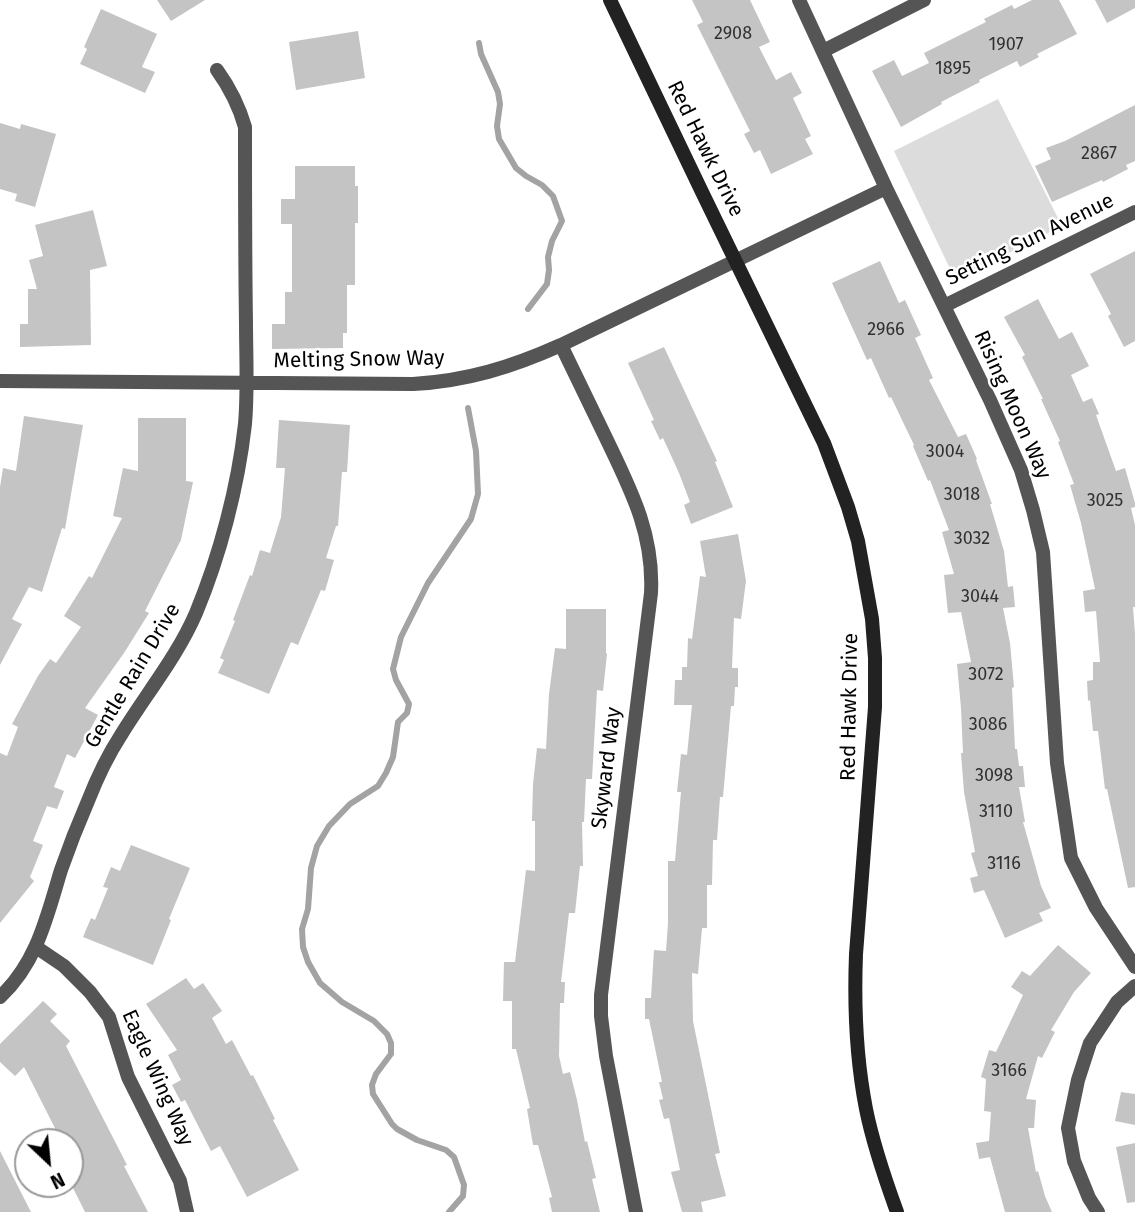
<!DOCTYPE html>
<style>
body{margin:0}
#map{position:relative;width:1135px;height:1212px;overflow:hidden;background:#fff;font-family:"Fira Sans",sans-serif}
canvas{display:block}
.north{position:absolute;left:14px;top:1128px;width:70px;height:70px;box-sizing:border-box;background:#fff;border:2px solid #999;border-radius:50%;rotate:154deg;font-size:19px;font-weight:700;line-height:28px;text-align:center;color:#000}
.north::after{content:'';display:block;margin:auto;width:24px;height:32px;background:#000;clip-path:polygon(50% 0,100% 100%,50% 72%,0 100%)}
</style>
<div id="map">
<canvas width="1135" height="1212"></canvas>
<div class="north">N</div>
</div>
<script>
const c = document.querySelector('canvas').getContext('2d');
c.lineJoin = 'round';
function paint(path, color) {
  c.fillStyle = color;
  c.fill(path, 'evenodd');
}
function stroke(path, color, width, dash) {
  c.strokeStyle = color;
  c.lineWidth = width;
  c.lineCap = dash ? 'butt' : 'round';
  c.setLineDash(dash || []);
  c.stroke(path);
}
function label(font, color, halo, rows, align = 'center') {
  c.font = font + ' "Fira Sans",sans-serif';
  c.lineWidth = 5;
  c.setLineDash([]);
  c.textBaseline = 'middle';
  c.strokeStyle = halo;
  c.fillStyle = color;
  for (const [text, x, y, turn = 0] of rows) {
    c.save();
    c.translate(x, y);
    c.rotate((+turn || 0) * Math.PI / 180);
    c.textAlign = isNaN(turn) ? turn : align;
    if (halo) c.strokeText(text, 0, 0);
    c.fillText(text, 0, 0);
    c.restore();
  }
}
paint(new Path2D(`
 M998 99 1062 226 963 276 951 271 894 151Z`), '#dcdcdc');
stroke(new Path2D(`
 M479 43 481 54 498 92 500 104 497 126 499 139 516 168 526 176 542 185 553 196 562 221 552 241 548 257 549 270 547 284 528 309
 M449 1212 463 1196 464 1185 454 1157 446 1150 417 1140 397 1129 392 1124 373 1094 372 1085 376 1074 391 1054V1043L387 1034 374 1021 342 1002 320 983 308 962 303 947 302 929 308 909 311 868 317 846 329 826 350 804 378 786 386 773 393 757 398 722 407 713 409 704 396 680 393 669 401 637 428 583 471 519 478 494 476 451 468 408`), '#a3a3a3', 6);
paint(new Path2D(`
 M157 0H205L171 21Z
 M692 0H750L770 42 759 47 776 80 791 72 802 93 793 98 811 136 805 139 813 154 771 174 760 150 754 153 744 134 750 131 697 25 703 22Z
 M1032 0H1059L1077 34 1037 54 1039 57 1020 67 1017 61 979 80 980 82 941 102 942 104 901 127 872 71 894 60 902 76 929 63 924 53 986 22 984 19 1012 5 1014 9Z
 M1095 0H1135V8L1107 23Z
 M101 9 157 34 142 67 155 72 145 93 80 64 87 49 84 47Z
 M358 31 365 78 296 90 289 42Z
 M1135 105V161L1126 165 1128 169 1103 182 1102 180 1052 202 1035 166 1051 159 1046 148 1065 141Z
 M0 123 20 129 21 124 56 134 35 207 15 201 17 194 0 189Z
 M295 166H355V186H358V223H355V285H347V333H343V348L272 349V324H285V292H292V224H281V199H295Z
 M93 210 107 266 90 270 91 345 20 347V324H28V289H37L29 260 43 256 35 225Z
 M1135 251V341L1124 347 1108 316 1111 314 1090 274Z
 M880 261 899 303 905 300 921 335 915 338 933 378 929 380 958 437 966 434 977 459 976 460 992 504H990L1004 551 1008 587 1013 586 1015 607 1003 608 1010 643 1014 687 1012 688 1015 749H1017L1019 766H1023L1025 787H1019L1025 822H1023L1041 886 1051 908 1039 913 1043 921 1005 938 984 890 974 893 970 878 978 876 971 853 975 852 964 792 961 753H963L961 708 957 664 971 662 961 612 948 613 944 575 954 574 942 532 949 530 930 480 928 481 913 446 914 445 891 397 889 398 871 358 867 360 832 283Z
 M1038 299 1059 339 1072 332 1089 366 1071 375 1083 402 1092 398 1099 414 1096 415 1116 471 1125 468 1135 503V507L1131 508 1135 525V607H1133L1135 634V887L1128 888 1107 789H1105L1098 731H1093L1090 700 1088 701 1087 681 1093 680V662H1100L1096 611 1085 612 1083 591 1095 589 1081 523 1070 485 1074 484 1058 442 1060 441 1041 399H1043L1022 357 1025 355 1004 317Z
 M664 347 717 461 715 462 733 507 691 524 684 505 690 502 679 473 663 438 660 440 651 421 654 420 628 363Z
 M24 416 83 425 65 529 62 528 42 592 29 587 12 619 22 624 0 665V487L3 468 16 471Z
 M138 418H186V481L193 482 181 540 145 611 149 613 124 653 85 708 98 715 75 758 67 754 54 787 64 791 57 809 47 806 33 841 43 845 30 877 34 881 0 923V753L7 756 18 727 12 724 38 676 50 659 56 663 81 627 64 616 89 576 92 578 122 518 113 516 123 468 138 471Z
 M279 420 350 425 347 472H342L338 526H336L326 558 334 560 325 591 321 590 298 645 291 642 269 694 218 673 224 660 220 658 235 621 233 620 250 575 252 576 260 550 270 553 281 517 285 468H276Z
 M738 534 746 581 741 619 734 618 732 668H738V687H735L734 706H731L723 797H720L717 840H713L712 885H707V928H702L698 974 692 973 693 1021 720 1153 715 1154 726 1196 701 1202 703 1212H682L671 1172 680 1170 669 1118 664 1119 659 1100 663 1099 659 1082H662L649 1019H645V998H651L654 950 666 951 668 923V861H675L681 792H677L681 754 687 755 692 705H674L675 680H682V667H687L688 638 692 639 700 576 706 577 700 541Z
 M566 609H606V653L607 654 603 691 597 690 592 779H586L584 822H582L583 866H580L575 913H569L561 982H565L564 1003H560L559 1056 563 1074 570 1072 577 1100 585 1142 587 1141 596 1178 592 1179 600 1212H552L549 1198 552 1197 538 1145H533L527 1109 530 1108 516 1049H512V1001H503L504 962H515L526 870 535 871V821H532L533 784 537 748 546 749 549 694 555 648 566 649Z
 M131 845 190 868 169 919 171 920 153 965 83 937 91 918 95 920 108 888 103 887 111 867 120 871Z
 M1058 945 1091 973 1074 992 1051 1030 1055 1032 1042 1058 1038 1056 1026 1099 1036 1100 1034 1128H1028L1036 1172 1038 1171 1045 1196 1052 1212H1005L990 1157 979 1159 976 1143 989 1141 991 1112 984 1111 986 1079 981 1077 989 1050 996 1052 1023 995 1011 987 1022 971 1030 976Z
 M186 978 194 989 203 983 222 1011 212 1018 226 1044 232 1040 251 1076 253 1075 275 1119 273 1120 299 1170 247 1197 220 1146 211 1151 185 1100 181 1102 172 1085 181 1080 168 1055 177 1050 146 1004Z
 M43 1001 57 1014 50 1021 70 1041 66 1046 127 1165 124 1166 148 1212H85L70 1182V1142H62L24 1067 15 1076 0 1062V1044Z
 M1121 1092 1135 1094V1125L1115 1121Z
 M1135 1143V1202L1127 1203 1116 1147Z
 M0 1151 31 1212H0Z`), '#c4c4c4');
stroke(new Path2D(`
 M799 0 886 188 990 400 1021 470 1033 510 1043 552 1057 763 1071 858 1096 908 1135 967
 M823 51 924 0
 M944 306 1135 212
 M561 345C576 376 591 407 606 438 631 490 654 534 651 593L601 995V1016L606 1056 636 1212
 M0 381 413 384C467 381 512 367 561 345L886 188
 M36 947 64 966 90 992 109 1017 128 1077 180 1181 187 1212
 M0 997C37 963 47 916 61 870 69 847 78 824 88 801 97 778 108 755 121 735 146 694 177 657 196 613 220 555 238 487 245 424 248 391 246 356 246 323 245 258 245 193 245 127 239 106 230 88 217 70
 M1098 1212 1089 1198 1074 1161 1068 1128 1078 1080 1090 1043 1117 1002 1135 986`), '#555', 14);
stroke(new Path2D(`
 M610 0 702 192 824 443 848 507 858 541 872 619 875 658V707L856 954C854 1006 856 1058 866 1109 873 1144 885 1179 897 1212`), '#222', 14);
label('18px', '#313131', null, [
 ["2908",733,34],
 ["1907",1006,45],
 ["1895",953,69],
 ["2867",1099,154],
 ["2966",886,330],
 ["3004",945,452],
 ["3018",962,495],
 ["3025",1105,501],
 ["3032",972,539],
 ["3044",980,597],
 ["3072",986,675],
 ["3086",988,725],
 ["3098",994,776],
 ["3110",996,812],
 ["3116",1004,864],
 ["3166",1009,1071]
]);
label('21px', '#000', '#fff', [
 ["Red Hawk Drive",705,149,64],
 ["Setting Sun Avenue",1030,240,-26],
 ["Melting Snow Way",359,360,-1],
 ["Rising Moon Way",1012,405,66],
 ["Gentle Rain Drive",133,676,-59],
 ["Red Hawk Drive",850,707,-89],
 ["Skyward Way",607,768,-83],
 ["Eagle Wing Way",157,1078,66]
]);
</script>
